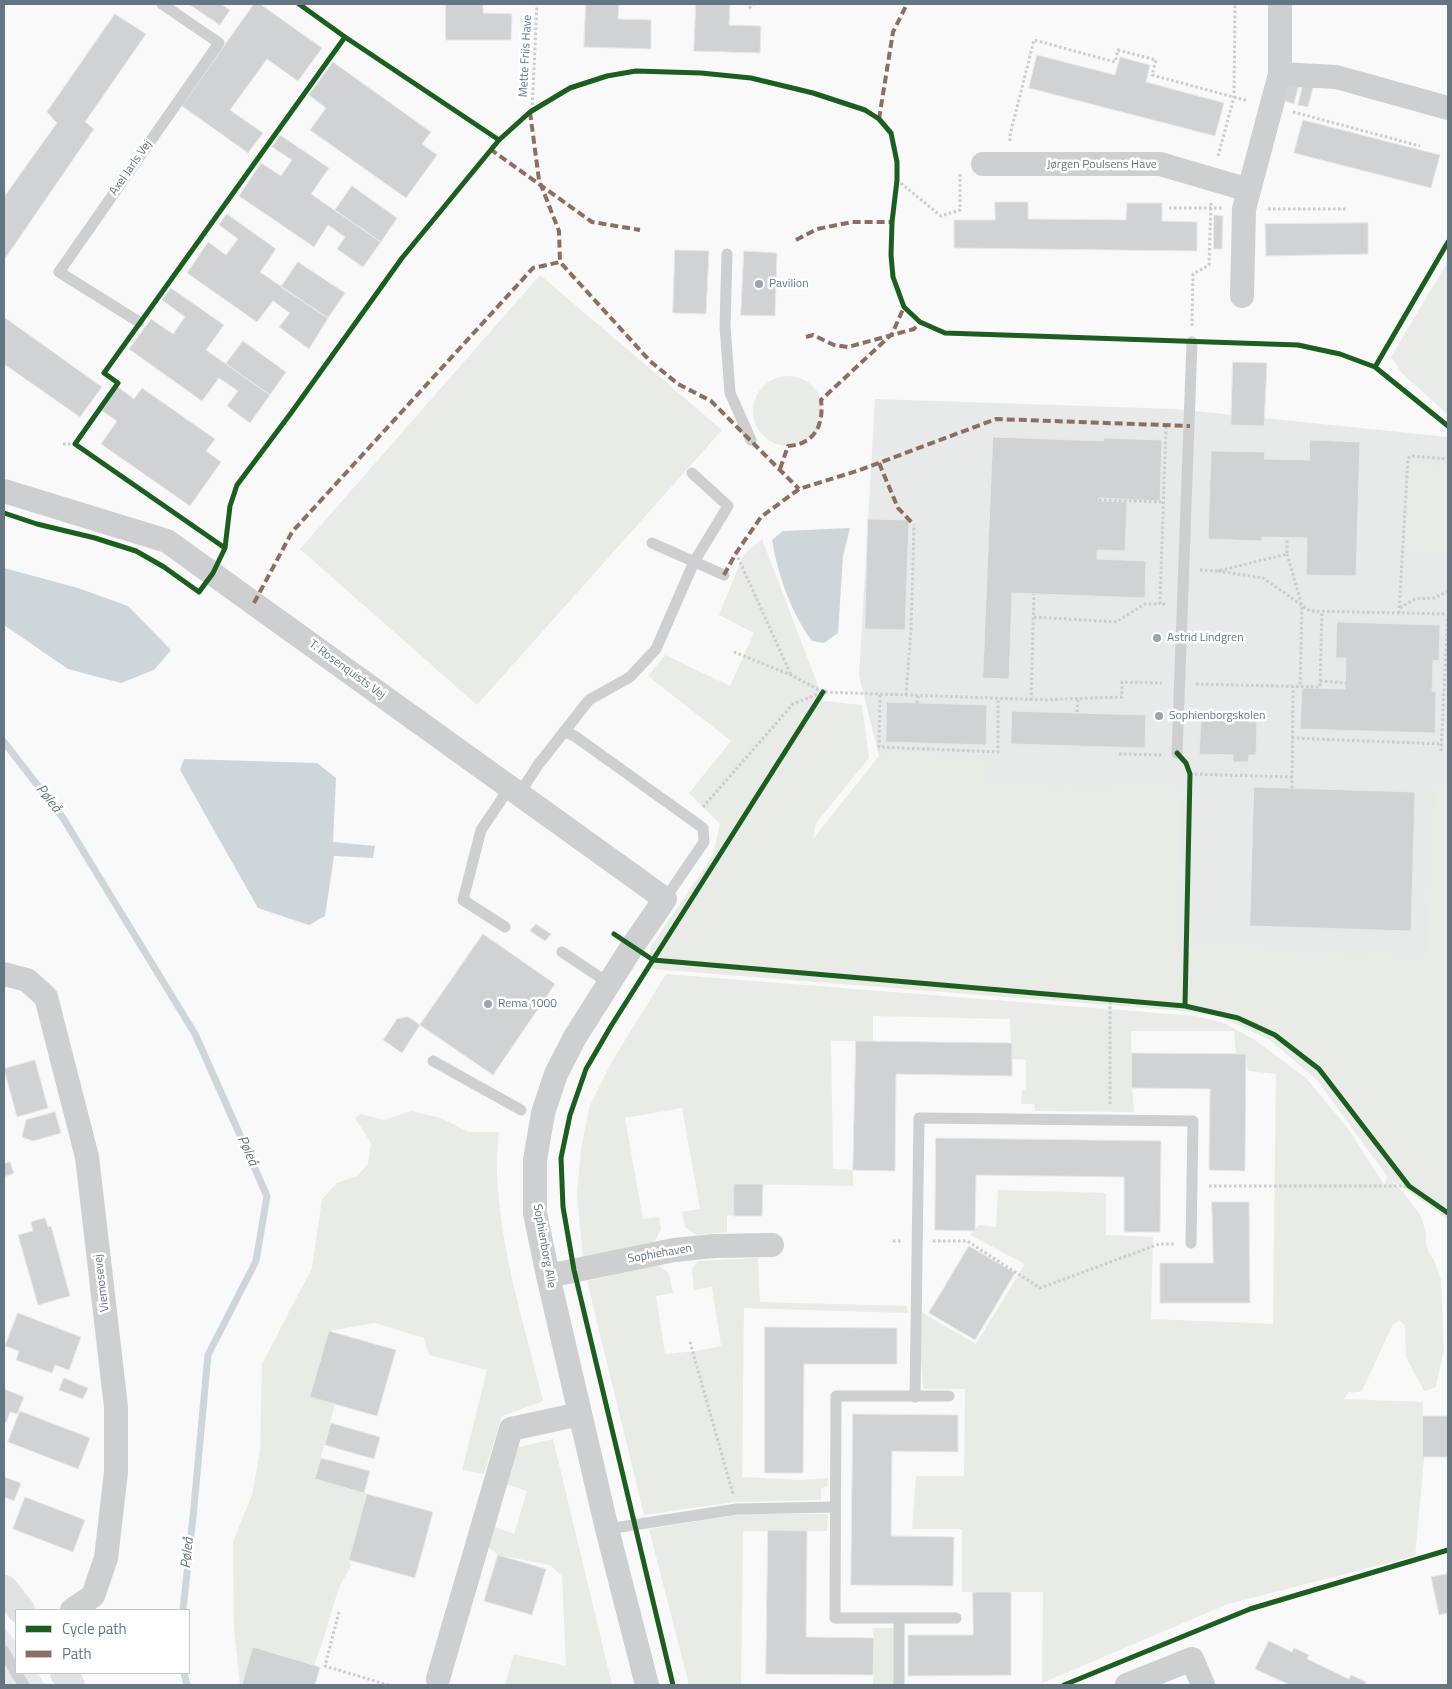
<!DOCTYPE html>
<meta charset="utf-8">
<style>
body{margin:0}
#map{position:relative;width:1452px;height:1689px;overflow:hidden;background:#f9f9f9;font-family:"Titillium Web",sans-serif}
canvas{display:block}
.frame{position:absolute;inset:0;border:5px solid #657683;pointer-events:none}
.legend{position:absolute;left:15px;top:1609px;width:175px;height:65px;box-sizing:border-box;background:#fff;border:1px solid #c1c8cd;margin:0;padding:6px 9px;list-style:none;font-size:15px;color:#657683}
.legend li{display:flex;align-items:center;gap:10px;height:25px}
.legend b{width:25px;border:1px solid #c1c8cd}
</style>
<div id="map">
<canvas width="1452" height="1689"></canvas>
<div class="frame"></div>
<ul class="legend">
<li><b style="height:6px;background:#1b5e20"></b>Cycle path</li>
<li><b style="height:6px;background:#8d6e63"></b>Path</li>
</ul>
</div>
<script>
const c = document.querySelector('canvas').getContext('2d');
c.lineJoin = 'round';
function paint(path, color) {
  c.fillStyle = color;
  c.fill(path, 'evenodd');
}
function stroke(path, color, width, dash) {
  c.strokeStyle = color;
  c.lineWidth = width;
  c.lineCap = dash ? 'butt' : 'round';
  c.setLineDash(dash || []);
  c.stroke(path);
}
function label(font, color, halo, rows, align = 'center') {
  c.font = font + ' "Titillium Web",sans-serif';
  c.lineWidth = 5;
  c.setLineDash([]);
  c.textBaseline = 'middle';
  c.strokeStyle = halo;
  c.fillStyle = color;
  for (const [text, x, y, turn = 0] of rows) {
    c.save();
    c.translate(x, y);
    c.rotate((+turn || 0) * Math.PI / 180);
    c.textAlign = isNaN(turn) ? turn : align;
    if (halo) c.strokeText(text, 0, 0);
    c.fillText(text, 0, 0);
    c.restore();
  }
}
paint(new Path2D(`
 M875 399 1175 409 1448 437V813L1433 966 1175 956 785 875 879 756 859 676Z
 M4 1627 16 1642V1673H38L45 1685H4Z`), '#e8e9e9');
paint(new Path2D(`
 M1448 261V415L1402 373 1391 357Z
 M540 275 722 430 477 705 300 549Z
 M753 411a35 35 0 1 1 70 0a35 35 0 1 1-70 0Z
 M1408 466 1448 467V552L1404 551Z
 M762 539 824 701 862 705 869 758 816 823 813 839 879 756 982 760V776L991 785 1182 790 1175 948 1245 949 1426 960 1435 791 1448 774V1219L1390 1179 1403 1192 1421 1216 1426 1234V1245L1430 1255 1434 1260 1441 1280 1444 1349 1436 1387 1424 1391 1406 1357 1405 1325 1400 1321 1393 1324 1362 1391 1352 1393 1349 1391 1344 1399 1423 1402 1424 1459 1415 1556 1228 1604 1042 1683 1043 1592H962V1529H912L916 1476H964L965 1389H923L918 1310 976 1344 1025 1264 970 1235 979 1225 996 1227 998 1190 1106 1193V1235L1153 1237 1151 1319 1273 1324 1276 1074 1248 1071 1246 1054 1236 1053 1234 1031H1131L1132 1088 1134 1112 1035 1111 1034 1104H1021L1022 1091 1026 1090V1060L1012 1059 1010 1019 873 1016V1041H831L833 1169 853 1170V1186L735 1184 734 1216 727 1215V1232L696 1235 685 1227 682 1212 700 1209 682 1108 625 1118 643 1219 659 1217 661 1229 654 1243 583 1258 577 1194 581 1148 590 1105 611 1063 666 974 1196 1016 1224 1023 1255 1040 1307 1079 1349 1130 1385 1186 1387 1176 1317 1080 1270 1040 1221 1017 1184 1011 652 969 650 948 713 855 720 824 689 793 731 741 648 676 665 655 730 686 754 633 719 615 744 554Z
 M411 1111 441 1118 469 1132H499C498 1146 496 1160 497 1174 500 1251 525 1326 543 1401L502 1416 484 1474 462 1470 487 1370 429 1355 424 1338 375 1323 329 1331 310 1397 335 1404 315 1479 367 1494 349 1560 351 1565C349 1572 343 1578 340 1586 330 1612 325 1639 314 1665L253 1647 242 1685H240L234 1628 233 1542 252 1495 260 1451 262 1364 312 1268 322 1199 337 1183 357 1176 368 1164 371 1143 355 1118 361 1114 384 1120Z
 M758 1258 760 1302 907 1306 908 1313 744 1308 742 1477 801 1480 828 1478 827 1487 821 1488V1500L734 1502 644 1515 587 1281 657 1265 669 1273 673 1293 656 1296 665 1354 696 1351 721 1346 712 1287 694 1290 692 1269 698 1261Z
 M553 1439 612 1685H505L514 1654 566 1666 562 1576 550 1565 498 1555 486 1545 490 1525 514 1534 527 1491 504 1483 519 1447Z
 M742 1514H828L827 1531H743L741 1685H689L649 1529Z
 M872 1628H894V1685H873L874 1638Z`), '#e8ebe6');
paint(new Path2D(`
 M850 528 843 556 838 633 824 643 812 641C791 613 778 575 772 540L783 531Z
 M4 568 78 588 128 606 171 650 154 670 121 683 68 669 4 625Z
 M184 759 317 763 336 778 333 842 375 846 373 858 334 856 325 916 309 925 258 908 180 770Z`), '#ced6d9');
stroke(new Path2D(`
 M4 742 63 818 195 1034 267 1196 256 1261 208 1355 193 1517 183 1610
 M184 1673 187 1685`), '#ced6d9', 7);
const building = new Path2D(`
 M189 4H221L230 10 220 25Z
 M254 4H260L322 48 298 81 267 59 230 110 263 133 248 153 182 106Z
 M446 4H483V13L512 14 511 40H446Z
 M586 4H619L618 19 651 20V49L584 47Z
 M696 4H730L729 25 761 26 760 53 694 51Z
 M115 14 146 34 85 122 94 129 4 260V197L57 123 47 112Z
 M1037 55 1115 75 1120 57 1150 65 1146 82 1224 103 1215 136 1029 88Z
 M333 62 431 132 422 144 437 155 406 198 310 130 326 108 309 95Z
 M1290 81 1299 84 1294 104 1285 101Z
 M1303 85 1313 87 1308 107 1298 105Z
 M1303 120 1440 155 1431 188 1294 153Z
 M280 135 329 168 311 194 381 242 363 267 337 249 345 237 328 225 314 247 239 196 261 163 281 176 292 160 272 147Z
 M352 186 397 218 381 242 335 210Z
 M995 202H1028V219L1126 220 1127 203H1162V221L1197 222V251L954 248V220H995Z
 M227 214 276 249 260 272 328 318 309 349 279 327 290 313 273 301 257 322 187 273 208 242 226 255 238 239 219 225Z
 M1214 215 1223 216 1222 249H1214Z
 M1368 223V254L1266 256 1265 224Z
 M675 250 709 251 706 314 673 313Z
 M744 251 777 253 775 316 741 315Z
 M298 262 345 293 328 318 281 287Z
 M171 288 224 325 206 350 270 395 250 423 227 406 238 391 219 378 202 401 129 349 151 319 173 334 185 317 162 300Z
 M4 317 102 387 80 417 4 364Z
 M243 341 286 372 270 395 226 364Z
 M1233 362 1267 363 1264 426 1231 425Z
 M118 387 134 399 142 388 215 439 206 451 221 462 190 506 101 444 117 421 101 410Z
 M993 437 1104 441V438L1162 440 1160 501 1099 498V501L1127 502 1125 551 1097 550V559L1146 561 1145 598 1012 593 1009 679 983 678Z
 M1310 440 1360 442 1356 576 1306 575 1307 538 1262 537V541L1208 539 1211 451 1265 452 1264 459 1309 460Z
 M868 519 909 520 905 630 865 629Z
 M1337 622 1440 625 1439 661 1433 660 1432 691 1436 692 1435 733 1300 729 1302 688 1345 689 1346 658H1336Z
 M887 702 987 705 986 745 886 742Z
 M1012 711 1146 715 1145 748 1011 744Z
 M1212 716 1249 717V722H1257L1256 755H1249L1248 762H1233V755L1199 754 1201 720 1212 721Z
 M1254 787 1415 792 1411 931 1250 926Z
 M536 924 551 934 545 941 530 931Z
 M483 934 555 984 493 1075 420 1025Z
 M408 1017 420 1025 402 1053 383 1040 397 1019Z
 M856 1041 1012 1043V1076L896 1074 895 1171 853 1170Z
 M1132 1053 1246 1054 1245 1171 1209 1170 1210 1089 1132 1088Z
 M35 1060 48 1108 17 1117 4 1069Z
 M55 1112 61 1133 33 1141 22 1137 26 1120Z
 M936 1138 1161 1141 1160 1232H1124V1177L976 1175 975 1231 935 1230Z
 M10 1162 14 1173 4 1177V1164Z
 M734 1184H763L762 1216H734Z
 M1212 1202H1249L1250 1303H1160V1263H1213Z
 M45 1218 48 1227 51 1226 70 1296 38 1305 18 1235 33 1231 31 1222Z
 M969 1246 1015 1273 975 1340 929 1313Z
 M18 1313 81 1337 69 1370 55 1365 52 1373 16 1360 19 1351 5 1346Z
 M765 1327 897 1328V1364H804L803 1473H765Z
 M329 1331 396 1350 377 1416 310 1397Z
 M64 1378 88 1388 83 1399 59 1390Z
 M4 1389 24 1397 17 1414 10 1412 6 1423 4 1422Z
 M20 1411 90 1438 78 1469 8 1442Z
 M853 1414 958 1415V1452L892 1451 891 1536 954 1537 953 1586 851 1585Z
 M1423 1416H1448V1457H1423Z
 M331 1423 380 1437 374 1459 325 1445Z
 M321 1458 370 1471 364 1493 315 1479Z
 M4 1477 21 1483 14 1501 4 1497Z
 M367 1494 433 1512 415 1578 349 1560Z
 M25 1497 85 1520 73 1552 13 1529Z
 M768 1530 807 1531 806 1637 874 1638 873 1675 766 1674Z
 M498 1555 546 1569 532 1615 484 1601Z
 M1448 1574V1613L1439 1615 1431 1577Z
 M973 1592H1011V1675L908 1676V1635H973Z
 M1269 1641 1292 1652 1294 1648 1309 1655 1307 1659 1349 1679 1351 1675 1366 1682 1365 1685H1290L1255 1669Z
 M253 1647 320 1667 315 1685H242Z`);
paint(building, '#d0d2d3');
stroke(building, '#e8e8e8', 1);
stroke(new Path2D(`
 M749 8 754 4
 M532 110 537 4
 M1293 112 1420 146
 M1010 141V135L1034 40 1115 62 1118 50 1156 60 1152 75 1248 101
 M1218 156 1234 97 1235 4
 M897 180 941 216 960 210V173
 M1169 208H1222
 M1268 209H1347
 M1192 326 1193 274 1209 265 1211 203
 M63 444H75
 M1099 500 1163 502
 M736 553 791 675
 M1287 554 1302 606 1300 687
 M1200 570 1218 571 1287 554V538
 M1218 571 1263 578 1310 611 1448 614
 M1165 604H1160L1166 425
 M1400 608 1415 599 1434 598 1448 591
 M1399 613 1408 458 1412 456 1448 459
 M1034 617 1116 622 1145 604H1160
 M734 652 791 675 823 692 1048 700 1062 699 1122 697V682L1162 683
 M1320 681 1346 683
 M1196 684 1320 687 1322 612
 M880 695 879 747 998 752V699
 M906 695 911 630 914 525
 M1031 700 1034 594
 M917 703 918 696
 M1077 712 1078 698
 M1292 738 1442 744
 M1441 751 1448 615
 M1119 754 1161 755
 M1190 774 1292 777
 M1292 788 1293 687
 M703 807 793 704 823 692
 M1110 1104V999
 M1209 1186H1409
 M893 1241H902
 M933 1241H967L1040 1288 1159 1244H1175
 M690 1342 733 1494
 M339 1612 325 1666 388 1685`), '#cbcccd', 3, [2.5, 2.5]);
stroke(new Path2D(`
 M727 254 725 326 730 393 751 440
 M139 322 59 272 219 43 162 4
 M652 543 724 575
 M564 731 576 737 703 828 704 842 665 899
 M1177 753 1192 342
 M519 794 538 765 589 700 630 677 656 649 694 562 728 506 692 473
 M505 927 463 900 481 830 510 787
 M562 952 610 984
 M433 1061 521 1110
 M949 1396H836L835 1618H956
 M915 1397 919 1118 1193 1121 1191 1243
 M607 1529 737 1509 835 1507
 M4 1651 16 1673
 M16 1673 24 1685
 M899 1685V1618`), '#cecfd0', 11);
stroke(new Path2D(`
 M1280 74 1336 77 1448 108
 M983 164H1160L1249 190
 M1242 296 1244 209 1280 74V4
 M4 491 167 541 665 899 632 947 575 1037 556 1074 543 1113 535 1160V1213L548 1276 607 1529 647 1685
 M4 974 27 980 46 997 87 1157 116 1407V1472L106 1558 93 1596 72 1610
 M548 1276 674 1250 714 1246 772 1245
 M438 1679 511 1429 580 1414
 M1127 1685 1192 1659 1203 1685`), '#cecfd0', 24);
stroke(new Path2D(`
 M4 1589 21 1610
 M64 1673 71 1685`), '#e1e2e2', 28);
stroke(new Path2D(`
 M530 112 539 180 559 231 560 262
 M879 119 893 32 907 4
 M490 149 592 222 640 230
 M796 240 817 229 852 222H892
 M806 337 813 335 834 345 848 347 914 329 920 322
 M879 463 898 508 914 525
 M780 469 788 446C815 444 824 425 821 400L892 334 904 307
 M724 575 736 553 761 517 799 489 860 470 996 419 1190 426
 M254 603 292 532 533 268 560 262 650 361 678 384 711 401 799 489`), '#8d6e63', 4, [8, 4]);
stroke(new Path2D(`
 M299 4 345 37 499 140
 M1375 367 1448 242
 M4 513 37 524 95 538 136 551 164 567 199 592 213 573 225 548 230 506 237 485 291 413 402 258 499 140 530 112 570 88 607 76 636 71 701 73 751 78 813 93 865 110 879 119 891 133 897 162V180L892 222 891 255 893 277 904 307 920 322 945 333 1298 345 1340 354 1375 367 1448 426
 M225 548 75 444 118 383 104 373 345 37
 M1177 753 1186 763 1190 774 1185 1006
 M614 934 653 960 1185 1006 1238 1018 1275 1035 1319 1069 1409 1186 1448 1213
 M673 1685 574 1270 563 1207 561 1158 570 1115 586 1069 611 1026 823 692
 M1064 1685 1250 1609 1448 1550`), '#1b5e20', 5);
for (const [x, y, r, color] of [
 [759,284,5,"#99a4ac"],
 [1157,638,5,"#99a4ac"],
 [1159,716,5,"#99a4ac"],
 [488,1004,5,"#99a4ac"]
]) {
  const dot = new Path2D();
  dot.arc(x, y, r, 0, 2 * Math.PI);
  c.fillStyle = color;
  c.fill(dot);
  stroke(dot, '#fff', 2);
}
label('12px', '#657683', '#fff', [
 ["Mette Friis Have",526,56,-87],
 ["Jørgen Poulsens Have",1102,165],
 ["Axel Jarls Vej",131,168,-55],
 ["T. Rosenquists Vej",347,670,36],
 ["Sophienborg Alle",544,1246,80],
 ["Sophiehaven",660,1254,-10],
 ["Viemosevej",102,1283,-97]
]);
label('12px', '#657683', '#fff', [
 ["Pavilion",769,284],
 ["Astrid Lindgren",1167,638],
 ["Sophienborgskolen",1169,716],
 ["Rema 1000",498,1004]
], 'left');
label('italic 14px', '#60757c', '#fff', [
 ["Pøleå",48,799,52],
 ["Pøleå",247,1151,66],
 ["Pøleå",188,1553,-84]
]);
</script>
